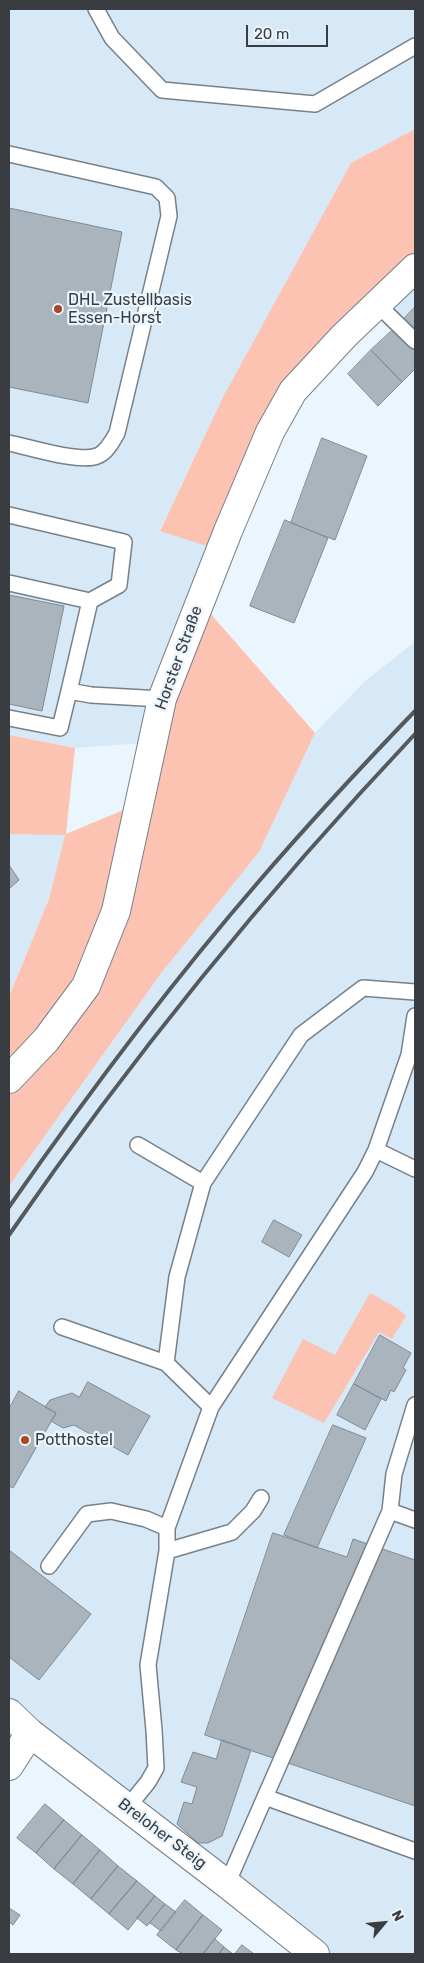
<!DOCTYPE html>
<meta charset="utf-8">
<style>
body{margin:0}
#map{position:relative;width:424px;height:1963px;overflow:hidden;background:#eaf5fe;font-family:Rubik,sans-serif}
canvas{display:block}
.frame{position:absolute;inset:0;border:10px solid #393d41;pointer-events:none}
.north{position:absolute;left:359px;top:1898px;width:50px;height:50px;-webkit-text-stroke:4px #eaf5fe;paint-order:stroke;rotate:62deg;font-size:14px;font-weight:700;line-height:20px;text-align:center;color:#393d41}
.north::after{content:'';display:block;margin:auto;width:18px;height:22px;background:#393d41;clip-path:polygon(50% 0,100% 100%,50% 72%,0 100%)}
.scale{position:absolute;left:246px;top:25px;width:82px;height:22px;box-sizing:border-box;border:2px solid #393d41;border-top:0;padding-left:6px;font-size:15px;line-height:18px;white-space:nowrap;color:#393d41;-webkit-text-stroke:4px #eaf5fe;paint-order:stroke}
</style>
<div id="map">
<canvas width="424" height="1963"></canvas>
<div class="frame"></div>
<div class="north">N</div>
<div class="scale">20 m</div>
</div>
<script>
const c = document.querySelector('canvas').getContext('2d');
c.lineJoin = 'round';
function paint(path, color) {
  c.fillStyle = color;
  c.fill(path, 'evenodd');
}
function stroke(path, color, width, dash) {
  c.strokeStyle = color;
  c.lineWidth = width;
  c.lineCap = dash ? 'butt' : 'round';
  c.setLineDash(dash || []);
  c.stroke(path);
}
function label(font, color, halo, rows, align = 'center') {
  c.font = font + ' Rubik,sans-serif';
  c.lineWidth = 4.5;
  c.setLineDash([]);
  c.textBaseline = 'middle';
  c.strokeStyle = halo;
  c.fillStyle = color;
  for (const [text, x, y, turn = 0] of rows) {
    c.save();
    c.translate(x, y);
    c.rotate((+turn || 0) * Math.PI / 180);
    c.textAlign = isNaN(turn) ? turn : align;
    if (halo) c.strokeText(text, 0, 0);
    c.fillText(text, 0, 0);
    c.restore();
  }
}
paint(new Path2D(`
 M9 9H415V129L351 163 223 397 160 530 216 549 143 743 75 748 9 735Z
 M415 273V336L383 304Z
 M415 642V1954H320L9 1709V1186L162 972 259 852 315 733 365 681Z
 M9 834H65L49 899 9 997Z`), '#d7e8f6');
paint(new Path2D(`
 M415 129V264L341 334 216 549 160 531 223 397 351 163Z
 M202 604 315 733 259 852 162 972 9 1186V1082L21 1068 9 1053V997L49 899 65 835 9 834V735L75 748 66 834 140 803Z
 M370 1293 397 1308 406 1316 392 1339 379 1332 324 1423 272 1398 303 1339 335 1355Z`), '#fcc2b2');
const building = new Path2D(`
 M9 208 122 232 88 403 9 387Z
 M415 307V331L404 319Z
 M396 327 415 347V369L402 382 371 350Z
 M371 350 402 382 378 406 348 374Z
 M322 438 367 456 335 540 291 523Z
 M285 520 328 538 294 623 250 606Z
 M9 595 64 606 42 711 9 704Z
 M9 865 19 880 9 889Z
 M274 1220 302 1235 289 1257 262 1242Z
 M380 1335 411 1353 403 1368 406 1370 394 1392 391 1390 386 1401 354 1384Z
 M88 1382 150 1416 128 1455 74 1425 63 1428 51 1421 56 1413 45 1407 50 1400 72 1393 79 1397Z
 M354 1384 381 1399 365 1430 337 1415Z
 M19 1391 56 1413 13 1488 9 1486V1409Z
 M333 1425 366 1438 317 1548 284 1535Z
 M273 1533 347 1557 353 1539 415 1560V1806L205 1735Z
 M9 1550 91 1614 39 1680 9 1657Z
 M222 1740 251 1750 222 1836 208 1843H198L177 1824 184 1802 192 1804 197 1787 181 1782 193 1752 216 1759Z
 M45 1804 64 1820 36 1853 17 1838Z
 M64 1820 82 1835 54 1869 36 1853Z
 M82 1835 100 1850 73 1884 54 1869Z
 M100 1850 118 1866 91 1899 73 1884Z
 M118 1866 137 1881 109 1914 91 1899Z
 M137 1881 155 1896 128 1930 109 1914Z
 M155 1896 165 1904 147 1926 137 1918Z
 M185 1900 203 1915 176 1950 157 1935Z
 M165 1904 176 1912 161 1931 150 1923Z
 M9 1908 20 1915 13 1925 9 1922Z
 M203 1915 222 1930 203 1954H183L176 1950Z
 M215 1939 224 1947 219 1954H203Z
 M242 1945 254 1954H235Z
 M224 1947 233 1954H219Z`);
paint(building, '#a9b4bc');
stroke(building, '#818b94', 1);
const service = new Path2D(`
 M96 9 112 38 162 90 315 104 415 46
 M9 154 156 187 167 198 169 216 117 433C112 442 106 453 97 456 79 463 29 447 9 443
 M377 304 415 341
 M9 515 124 542 119 585 90 601
 M9 583 90 601 69 691 91 695 162 699
 M9 718 60 728 69 691
 M138 1145 203 1183 301 1035 363 988 415 992
 M376 1150 409 1055 415 1016
 M203 1183 177 1277 166 1363 211 1407
 M62 1327 166 1363
 M390 1511 394 1474 415 1405
 M167 1551V1528L211 1407 365 1172 376 1150 415 1169
 M49 1566 87 1514 111 1511 146 1519 167 1528
 M265 1797 415 1851
 M127 1808 148 1782 156 1768 154 1730 148 1665 167 1551 232 1532 253 1511 261 1498
 M227 1884 390 1511 415 1520`);
const minor = new Path2D(`
 M9 1079 46 1040 86 986 116 911 162 699 228 531 270 432 293 391 344 336 415 268
 M9 1713 30 1733 227 1884 315 1954
 M9 1766 30 1733`);
stroke(service, '#778189', 18);
stroke(minor, '#778189', 30);
stroke(service, '#fff', 15);
stroke(minor, '#fff', 28);
stroke(new Path2D(`
 M9 1207C87 1095 170 984 260 880 310 822 362 766 415 711
 M9 1235C131 1058 267 891 415 734`), '#555a5f', 4);
for (const [x, y, r, color] of [
 [58,309,5,"#ad4526"],
 [25,1440,5,"#ad4526"]
]) {
  const dot = new Path2D();
  dot.arc(x, y, r, 0, 2 * Math.PI);
  c.fillStyle = color;
  c.fill(dot);
  stroke(dot, '#eaf5fe', 2);
}
label('16px', '#393d41', '#eaf5fe', [
 ["DHL Zustellbasis",68,300],
 ["Essen-Horst",68,318],
 ["Potthostel",35,1440]
], 'left');
label('16px', '#393d41', '#eaf5fe', [
 ["Horster Straße",179,658,-70],
 ["Breloher Steig",162,1834,37]
]);
</script>
